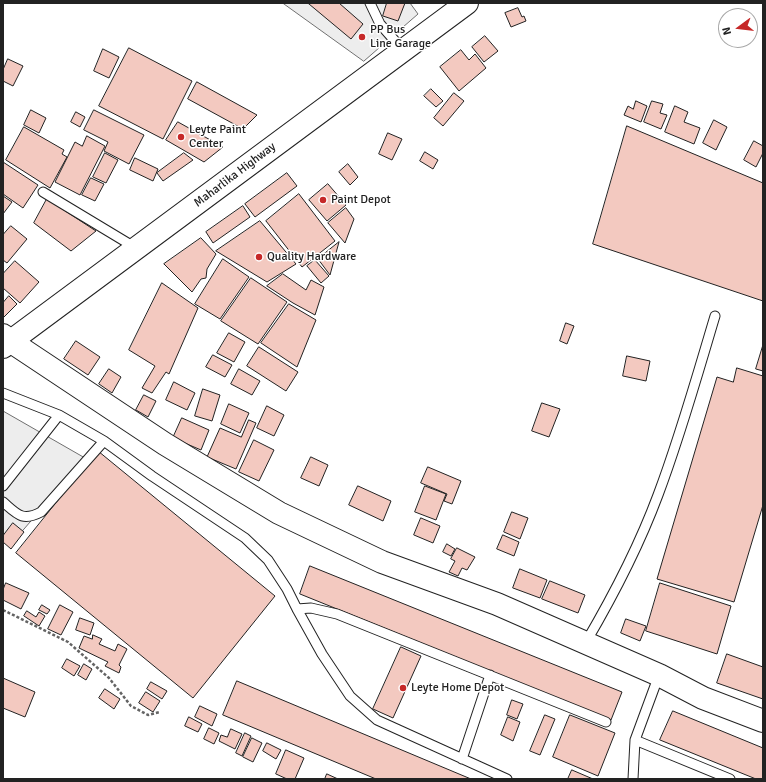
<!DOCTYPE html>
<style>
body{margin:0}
#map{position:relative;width:766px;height:782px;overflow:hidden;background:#fff;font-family:Signika,sans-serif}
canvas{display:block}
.frame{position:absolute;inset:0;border:4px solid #222;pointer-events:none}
.north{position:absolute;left:718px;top:8px;width:40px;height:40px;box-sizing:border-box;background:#fff;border:1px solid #a7a7a7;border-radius:50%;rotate:255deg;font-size:11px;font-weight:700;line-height:16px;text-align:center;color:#222}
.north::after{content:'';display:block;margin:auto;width:14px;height:18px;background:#c62828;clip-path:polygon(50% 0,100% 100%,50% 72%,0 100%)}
</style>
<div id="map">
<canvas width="766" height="782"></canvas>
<div class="frame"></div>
<div class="north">N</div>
</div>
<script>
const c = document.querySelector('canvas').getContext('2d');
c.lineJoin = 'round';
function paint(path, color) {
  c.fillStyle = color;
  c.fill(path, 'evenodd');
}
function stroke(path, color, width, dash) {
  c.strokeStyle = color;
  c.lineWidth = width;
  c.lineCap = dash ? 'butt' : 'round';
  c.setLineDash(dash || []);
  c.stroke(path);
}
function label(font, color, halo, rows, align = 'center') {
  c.font = font + ' Signika,sans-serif';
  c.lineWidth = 3;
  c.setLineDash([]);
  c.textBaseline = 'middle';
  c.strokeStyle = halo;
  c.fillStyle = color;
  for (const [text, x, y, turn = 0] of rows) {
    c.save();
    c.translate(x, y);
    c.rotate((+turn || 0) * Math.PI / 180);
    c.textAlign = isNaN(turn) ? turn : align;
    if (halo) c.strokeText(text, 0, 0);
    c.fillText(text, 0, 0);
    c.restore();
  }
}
const parking = new Path2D(`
 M283 3H410L418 14 364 61Z
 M3 411 85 458 12 543 3 536Z`);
paint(parking, '#ededed');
stroke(parking, '#6f6f6f', 1);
const building = new Path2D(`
 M310 3H339L363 24 351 39 309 4Z
 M387 3H405L398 21 383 16Z
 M518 8 522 17 524 16 526 21 511 27 505 13Z
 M485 36 498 51 484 62 472 47Z
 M129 48 192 81 163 139 99 106Z
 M103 49 119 57 109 78 94 71Z
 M461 50 469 60 475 54 486 68 459 91 440 67Z
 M8 59 23 66 13 86 3 81V70Z
 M197 82 257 115 243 129 188 99Z
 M431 89 443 101 436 107 424 96Z
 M454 93 464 101 443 126 434 118Z
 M636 101 647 106 641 122 624 115 628 106 633 109Z
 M652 101 663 104 660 113 667 115 661 129 644 122Z
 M675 106 688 112 684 122 700 128 694 144 665 132Z
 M31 110 46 118 39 133 24 125Z
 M94 110 144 135 129 164 104 151 108 142 84 130Z
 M76 112 85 117 80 127 71 122Z
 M714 120 727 127 716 150 703 143Z
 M178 122 223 147 204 162 166 140Z
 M627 126 763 183V301L593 244Z
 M24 127 64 150 62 154 67 157 50 188 6 160Z
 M388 133 402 139 392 160 379 154Z
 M87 136 105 146 80 195 55 182 75 142 82 146Z
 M754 141 763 146V153L756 167 744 160Z
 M425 152 438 160 433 169 420 161Z
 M105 153 118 160 106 183 93 177Z
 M184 153 193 160 163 181 157 173Z
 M135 158 158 169 153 181 130 170Z
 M3 162 38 185 23 208 3 194Z
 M348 164 358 177 350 185 339 172Z
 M287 173 297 186 255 217 245 204Z
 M91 178 104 184 95 201 82 195Z
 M328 184 346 205 327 221 309 200Z
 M299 194 335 241 302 267 266 221Z
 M3 196 12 202 3 214Z
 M47 199 96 231 71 251 34 223Z
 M243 206 250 217 213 243 206 232Z
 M346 208 354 219 345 243 328 223Z
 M260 221 296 264 267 282 216 251Z
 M11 226 27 239 7 263 3 260V235Z
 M201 238 216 254 207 269 206 278 201 279 192 292 164 264Z
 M339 242 330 275 318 259Z
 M223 259 249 277 220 319 195 304Z
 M315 260 329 276 321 283 307 266Z
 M15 261 39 282 20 303 3 288V274Z
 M283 274 306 290 311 280 324 287 315 315 293 303 267 286Z
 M251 278 287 302 258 344 221 321Z
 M162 283 198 308 169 374 166 372 152 393 142 388 155 366 129 350Z
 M9 296 17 304 4 317 3 315V303Z
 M289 304 316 320 297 367 261 343Z
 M566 323 574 326 567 344 560 341Z
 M229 333 245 342 234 362 217 353Z
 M76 341 100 357 88 375 64 359Z
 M763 345V371L756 369Z
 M259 347 298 372 286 391 247 366Z
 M213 355 232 365 225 377 206 367Z
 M627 356 650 361 646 381 623 376Z
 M737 368 763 376V505L734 602 657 579 717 377 733 382Z
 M109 369 121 377 112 393 99 384Z
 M239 369 260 381 252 395 231 384Z
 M174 382 195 393 187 410 166 400Z
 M203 389 220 395 212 421 195 416Z
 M144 395 156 401 148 417 136 410Z
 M542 403 560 409 549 437 532 431Z
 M229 404 249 413 240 433 221 424Z
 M267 406 284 415 274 436 257 428Z
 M182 418 209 430 201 450 173 438Z
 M249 420 256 423 236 469 207 457 220 428 241 437Z
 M254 440 274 450 259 481 239 472Z
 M98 451 275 596 193 698 16 553Z
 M311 457 328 465 319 486 301 478Z
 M428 467 461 481 452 504 444 501 447 494 421 483Z
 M358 486 391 501 383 521 349 505Z
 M425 486 446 494 436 520 415 512Z
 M512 512 528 518 520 539 504 532Z
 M421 518 440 526 433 543 414 535Z
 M13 523 24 532 11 549 3 542V536Z
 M503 535 519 542 514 556 497 549Z
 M447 544 455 549 451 556 443 552Z
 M457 548 475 557 467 570 462 568 458 576 449 572 455 561 451 559Z
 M310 566 622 692 611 720 300 594Z
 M520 569 547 580 540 598 513 588Z
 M550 581 585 595 578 613 542 599Z
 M6 583 29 593 21 609 3 600V590Z
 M660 583 731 606 717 654 646 631Z
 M42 605 50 610 47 614 39 610Z
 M60 605 73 612 61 635 48 629Z
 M27 611 36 617 39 612 45 616 39 626 24 616Z
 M80 618 94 623 90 635 76 630Z
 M626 619 646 626 640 641 621 633Z
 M93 635 102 639 99 644 115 651 118 644 127 649 119 665 121 667 119 673 105 666 108 662 79 648 84 636 92 639Z
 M401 647 421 656 393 718 373 709Z
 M727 654 763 667V699L717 683Z
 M67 659 80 666 74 676 62 668Z
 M84 664 92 669 86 680 78 675Z
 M3 678 35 692 25 717 3 708Z
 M237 681 471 779H376L223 715Z
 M151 682 167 691 162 699 147 689Z
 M105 689 120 699 114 709 99 698Z
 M146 692 160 701 153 712 139 703Z
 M512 700 523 704 517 719 507 715Z
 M200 706 217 714 212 726 195 717Z
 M673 711 763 748V779H756L660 740Z
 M545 715 555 719 540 755 530 751Z
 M570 715 615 733 598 776 553 757Z
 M189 717 202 724 198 732 185 726Z
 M508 717 520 722 513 741 501 735Z
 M209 728 219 733 214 744 204 739Z
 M231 729 242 734 235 749 219 741 221 735 227 737Z
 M245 733 251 736 242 756 236 753Z
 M252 738 262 743 253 762 243 757Z
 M267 743 281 750 276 759 263 751Z
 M286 750 304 758 295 779H287L276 774Z
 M572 770 593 779H568Z
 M327 774 338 779H325Z`);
paint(building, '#f3c9c0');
stroke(building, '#222', 1);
const lane = new Path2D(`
 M370 3 380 24 403 50
 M43 192 136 248
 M3 393 59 415 104 441 152 476 245 538 268 560 287 589 297 609 322 654 350 696 377 720 507 779
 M3 486 59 415
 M3 502C17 514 22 522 41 512L104 441
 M297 609 311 608 337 614 606 722
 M586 642C613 596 639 546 658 495 680 437 697 376 715 316
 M635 740 730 779
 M462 759 490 675
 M633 779 635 740 659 675`);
const secondary = new Path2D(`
 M3 335 10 341 165 444 279 513 382 562 497 604 659 675 703 698 763 721`);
const primary = new Path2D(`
 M3 347 467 3`);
stroke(lane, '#222', 11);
stroke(secondary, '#222', 24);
stroke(primary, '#222', 24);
stroke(new Path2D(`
 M3 610 68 642 109 678 131 706 148 715 160 712`), '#646464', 2.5, [3, 2]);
stroke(lane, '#fff', 9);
stroke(secondary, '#fff', 22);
stroke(primary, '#fff', 22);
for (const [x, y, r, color] of [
 [362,37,4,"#c62828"],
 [181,137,4,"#c62828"],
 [323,200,4,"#c62828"],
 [259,257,4,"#c62828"],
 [403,688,4,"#c62828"]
]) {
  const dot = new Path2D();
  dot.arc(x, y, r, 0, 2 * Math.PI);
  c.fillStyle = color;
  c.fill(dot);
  stroke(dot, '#fff', 1.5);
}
label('12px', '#222', '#fff', [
 ["PP Bus",370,30],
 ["Line Garage",370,44],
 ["Leyte Paint",189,130],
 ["Center",189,144],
 ["Paint Depot",331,200],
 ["Quality Hardware",267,257],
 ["Leyte Home Depot",411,688]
], 'left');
label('12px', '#222', '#fff', [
 ["Maharlika Highway",235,175,-37]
]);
</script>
